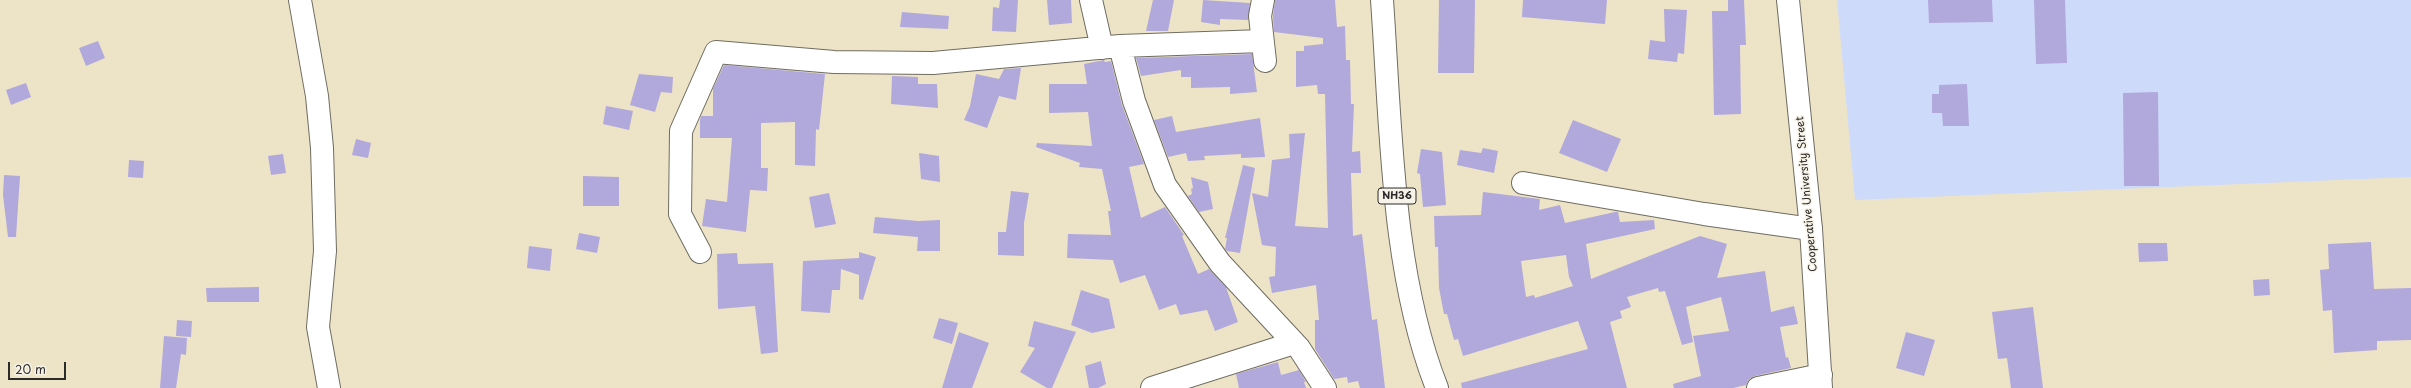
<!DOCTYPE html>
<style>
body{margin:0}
#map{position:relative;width:2411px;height:388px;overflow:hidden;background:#ede4c7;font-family:"Playpen Sans",sans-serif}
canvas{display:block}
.scale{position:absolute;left:8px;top:362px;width:58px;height:18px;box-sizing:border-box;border:2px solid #2b2b2b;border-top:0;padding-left:5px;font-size:12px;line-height:14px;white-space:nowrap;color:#2b2b2b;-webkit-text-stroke:3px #f7f3e8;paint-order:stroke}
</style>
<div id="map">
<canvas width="2411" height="388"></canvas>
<div class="scale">20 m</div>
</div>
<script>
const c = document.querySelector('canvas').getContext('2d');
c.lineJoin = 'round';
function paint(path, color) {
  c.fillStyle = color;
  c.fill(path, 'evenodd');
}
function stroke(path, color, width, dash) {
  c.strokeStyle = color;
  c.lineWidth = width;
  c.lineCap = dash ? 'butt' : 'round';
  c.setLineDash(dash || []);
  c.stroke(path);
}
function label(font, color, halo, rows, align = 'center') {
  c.font = font + ' "Playpen Sans",sans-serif';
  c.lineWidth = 3;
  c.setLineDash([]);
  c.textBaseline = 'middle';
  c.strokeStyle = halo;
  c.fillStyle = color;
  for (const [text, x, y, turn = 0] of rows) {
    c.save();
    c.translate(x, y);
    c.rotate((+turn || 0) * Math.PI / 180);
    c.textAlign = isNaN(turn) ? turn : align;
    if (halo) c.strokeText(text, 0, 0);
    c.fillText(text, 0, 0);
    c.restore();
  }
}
paint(new Path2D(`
 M1837 0H2411V177L1855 200Z`), '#cedafa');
paint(new Path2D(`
 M1000 0H1018L1016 32 992 31 993 7 999 8Z
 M1047 0H1071L1072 23 1049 25Z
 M1153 0H1174L1168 31H1146Z
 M1203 0 1250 3 1248 20 1220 19V25L1201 22Z
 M1275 0H1335L1337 27 1345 26 1346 60H1350L1351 104H1354L1352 152 1360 151 1361 173H1351L1353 236 1362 234 1372 320 1377 319 1385 388H1360L1358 381 1348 383 1347 377 1334 379 1315 349V320H1319L1316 285 1272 293 1269 277 1275 276 1276 247 1262 245 1252 193 1268 197 1272 160 1290 158 1289 134 1305 133 1295 226 1328 228 1325 94H1318L1317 85 1296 87V51H1304V46L1323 44V38L1274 32 1273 16Z
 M1439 0H1475L1474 73H1438Z
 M1523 0H1607L1605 24 1522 17Z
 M1728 0H1744L1746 45H1740L1741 114 1714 115 1712 11H1728Z
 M1928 0H1992L1993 22 1929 23Z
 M2034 0H2065L2067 63 2036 64Z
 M1664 9 1687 10 1684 54 1678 53 1677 62 1648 59 1650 40 1665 42Z
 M902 12 949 16 948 29 900 27Z
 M98 41 105 58 86 66 79 48Z
 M1252 54 1257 92 1230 94V87L1191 88V77H1181V70L1141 76 1136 58Z
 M1104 60 1105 62 1111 61 1122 105 1144 164 1129 167 1141 218 1165 207 1184 235 1182 236 1198 274 1209 269 1226 287 1238 322 1215 331 1207 310 1180 315 1176 304 1159 310 1145 275 1120 283 1113 260 1067 258 1068 234 1111 235 1108 211H1111L1102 169 1079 167 1080 163 1036 147 1037 143 1092 146 1088 112 1049 113V84H1087L1084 64Z
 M724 65 825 74 819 130 816 129 815 166 795 165V122L761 123V168H768L767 191 750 190 746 232 702 226 706 199 727 202 732 138H700V120L701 116H713V89Z
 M1021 68 1016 100 999 96 987 128 964 120 970 106 976 74 999 79 1004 69Z
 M639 74 673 77 672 93 661 92 655 112 630 105Z
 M892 76 918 77V84H937L938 108 891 104Z
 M26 83 31 97 11 105 6 90Z
 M1967 84 1969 126H1943L1942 113H1932V94H1939V85Z
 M2158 92 2159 186H2124L2123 93Z
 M606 106 633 111 629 130 603 124Z
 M1172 116 1176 132 1260 118 1265 157 1241 158V154L1204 156 1205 160 1188 161 1186 153 1168 157 1154 120Z
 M1573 120 1621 139 1607 172 1559 153Z
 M356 139 371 143 368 158 352 155Z
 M1483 148 1498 151 1494 173 1457 165 1460 150 1481 153Z
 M1421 149 1442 152 1446 205 1423 207 1420 174 1417 173Z
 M919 153 939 156 940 182 921 179Z
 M283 154 286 173 271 175 268 156Z
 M129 160 144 161 143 178 128 177Z
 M1243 165 1255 168 1240 253 1227 251 1225 249 1227 238H1225Z
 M4 175 20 176 16 237H8L3 195Z
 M583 176 619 177V206H583Z
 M1191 177 1208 182 1213 209 1199 212 1188 196 1192 194 1191 189 1193 188Z
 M1011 191 1029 193 1024 223V256L998 255V232H1006Z
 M1483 192 1540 199 1539 210 1560 205 1565 223 1615 212H1618L1620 222 1654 220 1655 229 1586 244 1591 279 1700 236 1727 244 1717 278 1765 271 1771 312 1794 306 1798 324 1780 327 1786 358 1788 357 1791 368 1755 376 1749 379 1746 385 1733 388H1674L1673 384 1701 376 1693 336 1729 331 1721 297 1686 307 1693 342 1682 345 1665 291 1659 292 1658 288 1627 297 1631 307 1620 311 1622 318 1610 322 1627 388H1462L1461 383 1588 349 1578 321 1463 356 1458 339 1454 340 1447 314H1444L1439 288 1438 247H1435L1434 216 1481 215ZM1566 255 1569 277 1573 286 1535 298 1534 295 1526 297 1521 261Z
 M829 193 836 224 815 228 809 197Z
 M875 217 918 221 940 220V251H917L918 237 873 233Z
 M579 233 600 237 597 253 576 249Z
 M2371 242 2374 289 2411 288V340L2377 341V350L2334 353 2332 310 2323 311 2320 270 2329 269 2328 244Z
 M2138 243H2167L2168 261 2139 262Z
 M529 246 552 249 550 271 527 268Z
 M859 252 876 257 863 300 859 299V275L841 269 840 290H832L830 313 801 311 803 261 859 258Z
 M737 253 738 264 773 263 778 352 761 354 755 306 718 309 717 254Z
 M2269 279 2270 295 2254 296 2253 280Z
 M259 287V302H207L206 288Z
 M1081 290 1109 299 1115 328 1092 333 1071 325Z
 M2033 307 2043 388H2011L2007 358 1998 359 1992 312Z
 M939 318 958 323 952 344 933 338Z
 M177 320 192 321 191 337 176 336Z
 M1034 321 1076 332 1052 388H1047L1020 372 1035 348 1028 346Z
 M959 332 989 343 972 388H942Z
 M1906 332 1935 340 1924 376 1896 368Z
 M164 336 187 338 186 355 181 354 176 388H160Z
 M1101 361 1106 384 1098 388H1089L1085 366Z
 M1278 362 1281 375 1299 370 1306 382H1304L1306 388H1239L1236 374Z`), '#b1a8dc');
const street = new Path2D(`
 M300 0 317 96 322 148 325 251 318 327 329 388
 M1091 0 1102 48
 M1263 0 1260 16 1265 61
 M1120 46 1134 101 1165 185 1220 263 1299 348 1325 388
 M1523 183 1704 214 1811 229
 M700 252 680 214 681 131 716 52 834 62 933 63 1120 46 1262 41
 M1152 388 1294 343
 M1758 388 1821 375`);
const secondary = new Path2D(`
 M1788 0 1811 229 1821 388`);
const highway = new Path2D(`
 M1382 0C1391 124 1391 272 1437 388`);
stroke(street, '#6f6c62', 24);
stroke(secondary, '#6f6c62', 24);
stroke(highway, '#6f6c62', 24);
stroke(street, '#fff', 22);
stroke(secondary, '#fff', 22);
stroke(highway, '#fff', 22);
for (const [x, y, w] of [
 [1397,196,38]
]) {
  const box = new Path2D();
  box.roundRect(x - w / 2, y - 8, w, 16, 3);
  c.fillStyle = '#f7f3e8';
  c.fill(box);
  stroke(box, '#2b2b2b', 1);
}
label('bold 10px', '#2b2b2b', null, [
 ["NH36",1397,196]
]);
label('11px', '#2b2b2b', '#f7f3e8', [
 ["Cooperative University Street",1807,194,-95]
]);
</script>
